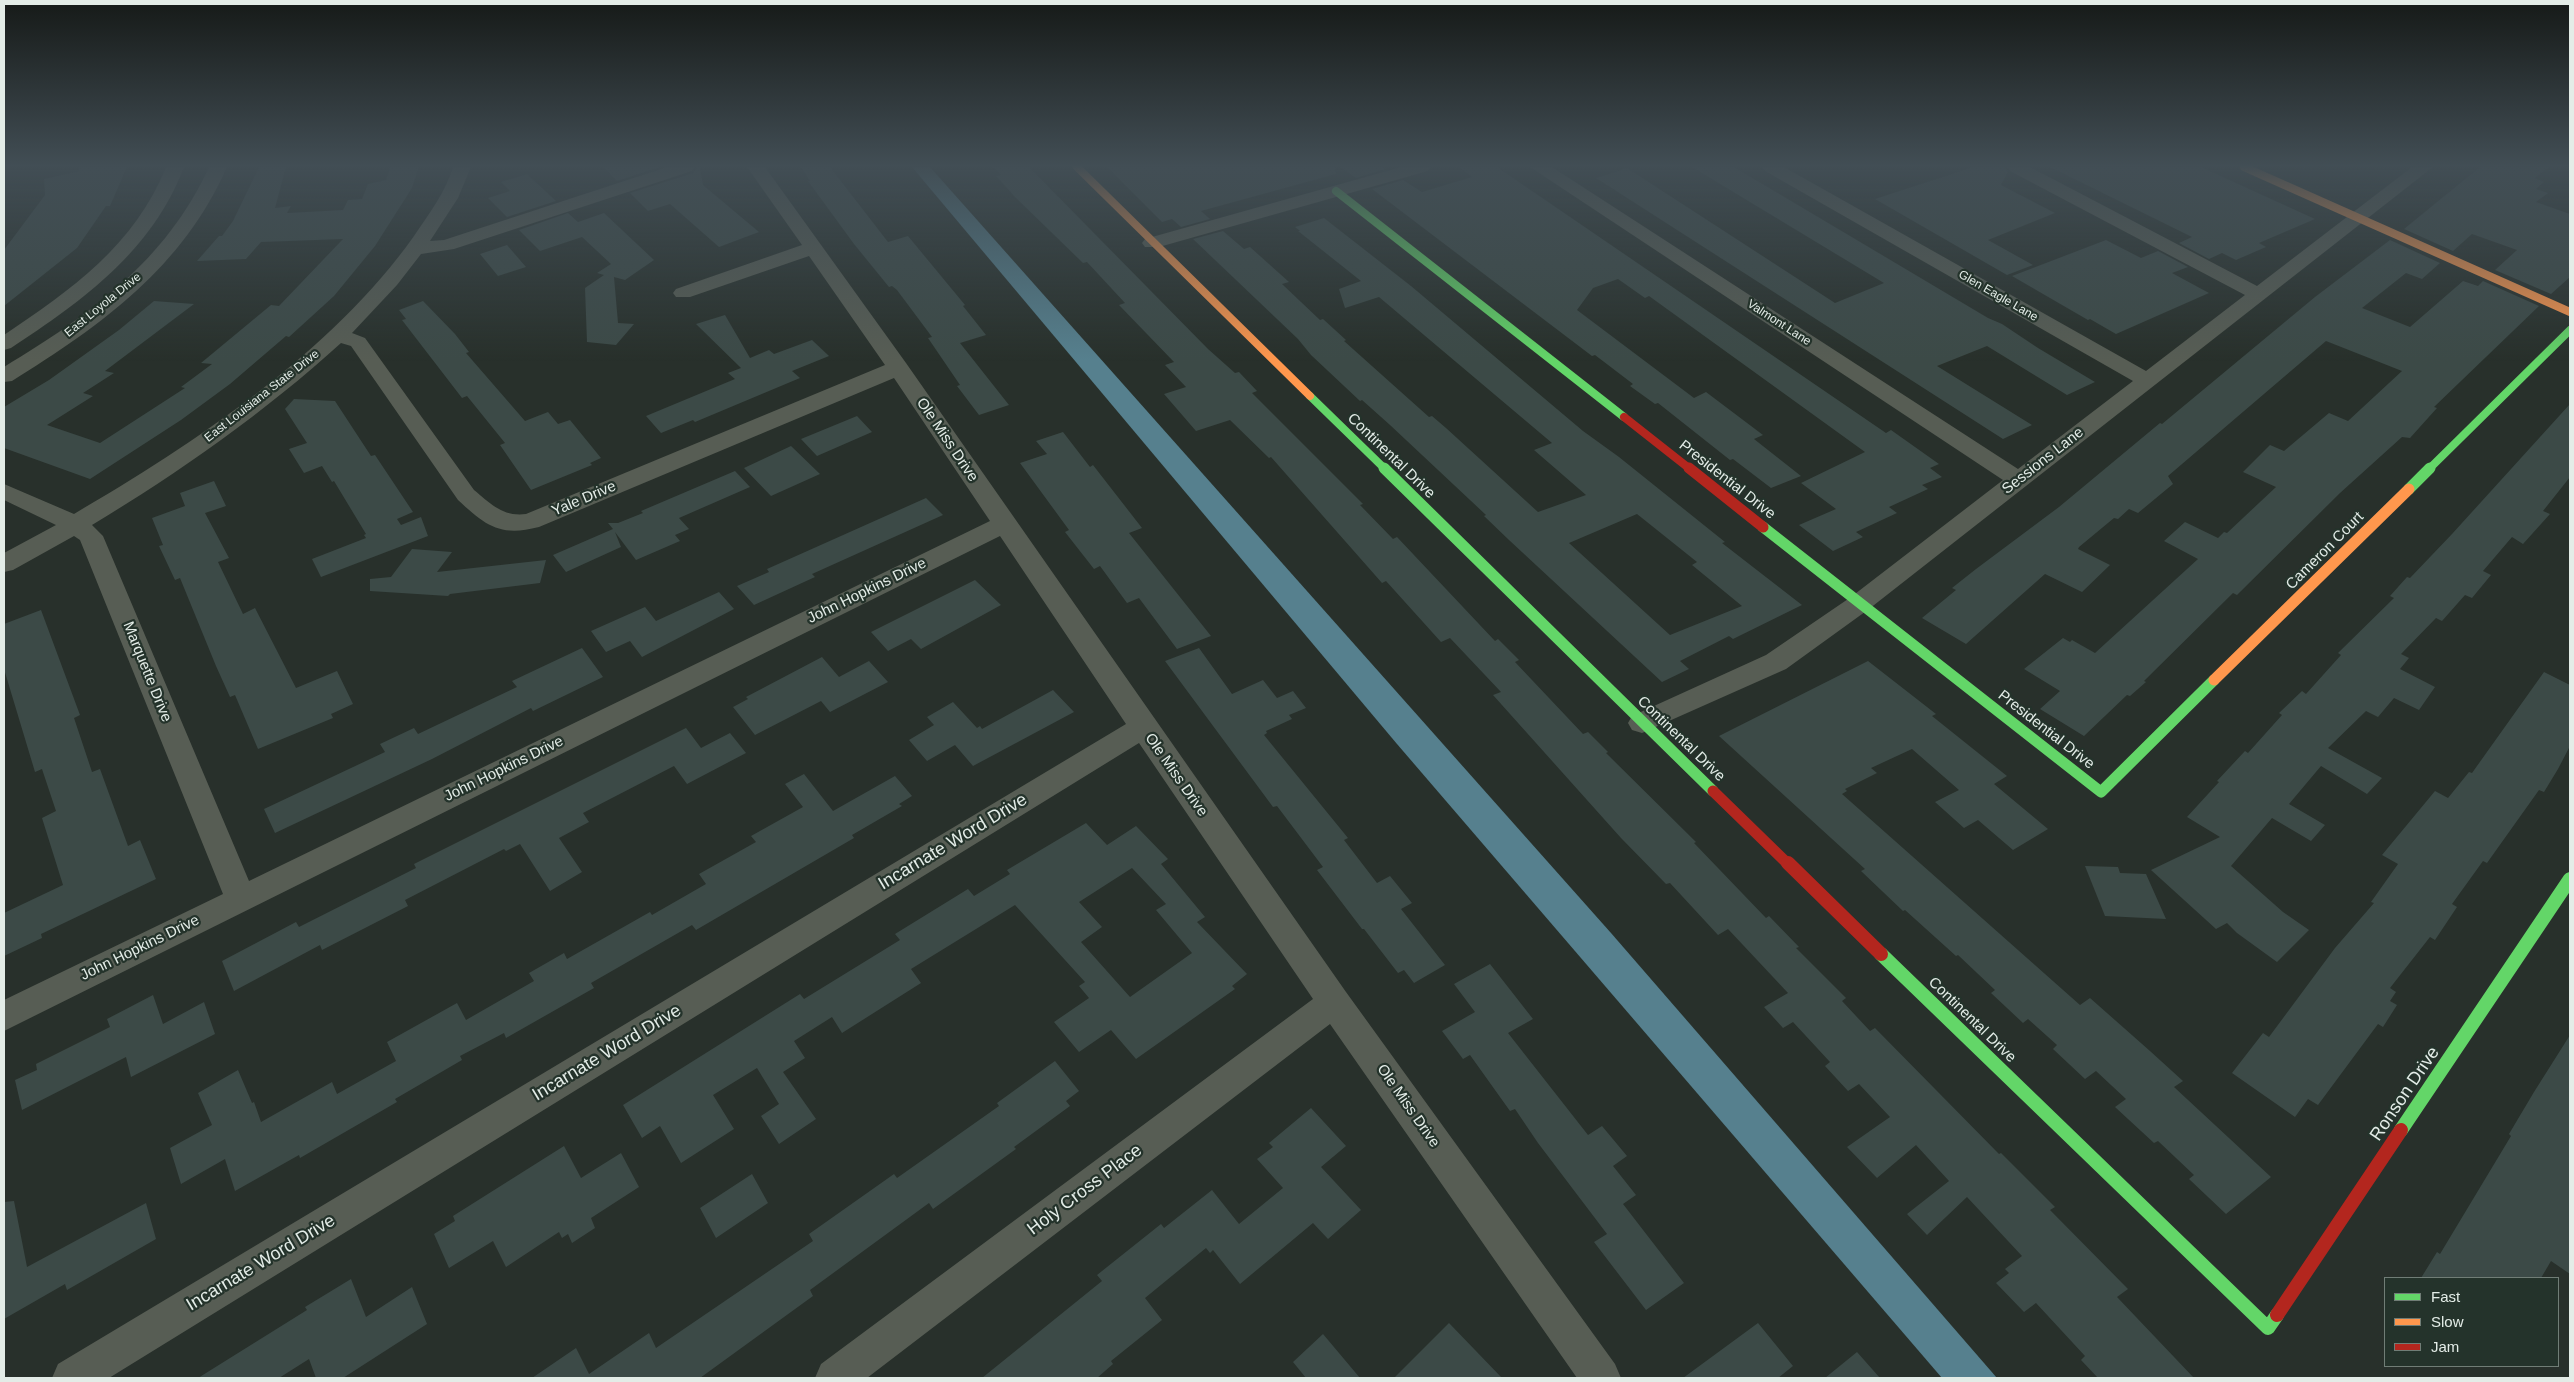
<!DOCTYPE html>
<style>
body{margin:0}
#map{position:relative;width:2574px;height:1382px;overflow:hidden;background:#28302b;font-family:Helvetica,sans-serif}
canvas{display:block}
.frame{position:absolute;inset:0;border:5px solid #e3ece7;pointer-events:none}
.legend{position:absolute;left:2384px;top:1277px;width:175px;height:90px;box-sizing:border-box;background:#24332b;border:1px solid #707d76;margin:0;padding:6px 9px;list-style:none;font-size:15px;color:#e3ece7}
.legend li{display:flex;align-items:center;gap:10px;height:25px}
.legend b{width:25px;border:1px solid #707d76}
</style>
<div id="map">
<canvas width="2574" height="1382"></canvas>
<div class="frame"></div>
<ul class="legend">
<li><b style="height:6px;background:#63d668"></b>Fast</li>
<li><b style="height:6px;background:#ff974d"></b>Slow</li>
<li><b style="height:6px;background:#b3261e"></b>Jam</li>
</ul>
</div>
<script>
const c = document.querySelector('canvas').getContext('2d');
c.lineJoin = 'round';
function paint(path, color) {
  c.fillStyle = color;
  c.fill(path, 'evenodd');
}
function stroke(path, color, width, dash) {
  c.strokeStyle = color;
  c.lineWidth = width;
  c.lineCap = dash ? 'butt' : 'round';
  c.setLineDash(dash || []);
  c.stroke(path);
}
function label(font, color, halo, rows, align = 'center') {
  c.font = font + ' Helvetica,sans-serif';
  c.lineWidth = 4.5;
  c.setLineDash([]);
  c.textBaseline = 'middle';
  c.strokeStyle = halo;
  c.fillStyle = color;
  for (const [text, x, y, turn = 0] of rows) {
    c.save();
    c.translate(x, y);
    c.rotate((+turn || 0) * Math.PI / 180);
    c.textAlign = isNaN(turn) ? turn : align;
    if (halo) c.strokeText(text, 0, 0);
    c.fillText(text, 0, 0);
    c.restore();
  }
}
paint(new Path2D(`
 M912 167H930L1611 933 1997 1378H1942L1397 744Z`), '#56808e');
paint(new Path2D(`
 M79 167H127L110 206H106L77 248 4 306V250L45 195 44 179 79 171Z
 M259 167H286L275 208 291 206 287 213 343 210 348 200 362 199 368 184 386 180 390 167H419L412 188 375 246 334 296 289 337 286 336 230 384 181 420 90 479 4 448V407L49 380 119 330 154 301 194 304 105 371 114 373 83 393 93 396 47 425 100 443 185 388 181 387 212 364 201 363 271 305 279 306 343 239 261 242 246 259 197 261 219 236H222L233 221Z
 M603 167H660L617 181Z
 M697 167H700L703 185 759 232 719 247 670 204 648 211 630 193 693 173Z
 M801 167H830L888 242 908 236 965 305 963 306 986 335 960 343 1009 405 979 415 957 386 960 385 928 338 932 337 897 290 892 286 889 287 854 244 808 181H810Z
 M993 167H1029L1208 349 1235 373 1239 372 1257 391 1252 393 1363 504 1360 505 1393 539 1397 537 1495 641 1498 639 1519 660 1515 662 1583 734 1588 732 1608 752 1606 753 1696 842 1694 843 1766 918 1769 916 1799 947 1796 948 1846 998 1842 1001 1870 1031 1875 1028 1999 1154 2001 1153 2055 1207 2050 1210 2128 1289 2117 1297 2194 1378H2098L2081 1360 2085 1356 2036 1303 2024 1312 1996 1283 2009 1273 2005 1269 2022 1256 1967 1197 1927 1235 1907 1214 1949 1181 1916 1145 1877 1178 1847 1147 1890 1117 1859 1084 1848 1091 1825 1066 1830 1062 1793 1022 1783 1028 1764 1007 1788 993 1728 929 1718 935 1670 883 1666 884 1621 838 1493 695 1501 692 1450 638 1441 642 1386 581 1382 583 1271 457 1269 458 1230 420 1196 431 1164 394 1186 387 1165 365 1174 362 1119 305 1125 303 1087 262 1083 263 1015 197 996 176 1001 175Z
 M1107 167H1335L1336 174 1201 211 1210 219 1181 227 1172 219 1162 222Z
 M1340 167H1382L1386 169 1356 178Z
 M1459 167H1497L1886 433 1891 430 1939 464 1930 468 1942 477 1922 485 1928 489 1889 507 1897 513 1856 532 1863 537 1833 551 1799 525 1836 509 1801 483 1865 452 1649 296 1645 298 1618 279 1593 288 1577 310 1694 398 1706 392 1763 435 1754 439 1801 476 1771 488 1733 459 1730 460 1658 403 1655 404 1630 386 1633 384 1595 355 1592 356 1372 189 1403 180 1422 192 1472 177Z
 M1692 167H1734L1988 318 2002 324 2038 348 2095 382 2067 395 1987 346 1937 366 2032 425 2003 439 1596 178 1627 168 1835 303 1884 283Z
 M1973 167H2005L2008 172 2001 185 2055 213 1988 240 2033 265 2007 275 1875 199Z
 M2050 167H2201L2315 219 2259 243 2266 247 2236 260 2222 253 2209 259 2179 243 2192 237Z
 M2480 167H2549L2535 178 2544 182 2536 189 2548 193 2536 202 2570 214V277L2551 294 2495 270 2517 250 2472 234 2453 251 2404 229Z
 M527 174 556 201 507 217 488 198 510 191 501 182Z
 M568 213 578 222 604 213 654 260 625 280 614 277 618 323 634 324 616 345 587 342 585 288 604 275 597 273 611 264 582 237 540 251 519 230Z
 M1324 218 1411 286 1583 431 1619 457 1725 542 1722 543 1802 605 1733 639 1729 636 1680 661 1689 669 1662 682 1509 540 1484 516 1486 515 1390 425 1362 400 1360 401 1311 355 1298 339 1193 239 1223 231 1244 249 1250 247 1289 282 1282 284 1320 320 1323 319 1346 340 1344 341 1429 417 1432 416 1446 428 1538 512 1586 495 1534 450 1552 443 1379 297 1345 308 1339 289 1361 281 1298 231H1300L1295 227ZM1637 514 1697 562 1692 565 1742 606 1670 635 1569 543Z
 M2106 240 2141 258 2158 251 2188 267 2172 273 2209 293 2116 334 2090 319 2088 320 2012 276Z
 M2390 240 2440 263 2422 279 2406 273 2362 308 2410 327 2463 281 2478 286 2483 281 2539 306 2434 407 2437 408 2410 438 2402 437 2340 493 2237 595 2233 593 2144 681 2146 682 2130 696 2127 695 2084 736 2040 709 2060 691 2024 669 2063 638 2070 642 2072 640 2095 653 2198 559 2164 541 2185 522 2218 538 2224 532 2227 533 2276 487 2243 472 2270 445 2284 451 2329 413 2348 421 2402 371 2326 341 2168 476 2173 484 2138 513 2129 509 2118 519 2114 518 2079 547 2078 549 2110 565 2082 592 2045 574 1966 644 1922 618 1956 590 1952 588 1976 569 2059 507 2160 423 2162 424 2315 297Z
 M507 245 526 267 498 276 480 254Z
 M423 301 455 334 469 352 466 353 525 421 548 412 558 424 570 420 601 458 590 463 592 465 531 490 500 445 505 443 467 396 462 398 402 320 406 319 399 310Z
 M725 315 750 358 769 350 774 354 812 340 829 356 792 371 800 378 695 422 693 420 661 433 646 416 735 379 728 373 741 368 696 324Z
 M294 399 335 401 371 456 375 455 413 512 397 519 401 525 421 517 428 536 321 577 312 559 366 538 364 535 366 534 334 481 332 482 322 466 304 473 289 449 307 443 285 409Z
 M2570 404V477L2543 511 2550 514 2523 544 2512 537 2483 571 2491 575 2472 598 2465 595 2442 621 2436 618 2401 654 2409 658 2400 669 2435 687 2419 710 2394 698 2378 717 2366 711 2328 748 2382 778 2367 794 2321 766 2289 804 2325 825 2311 841 2272 818 2231 866 2283 912 2309 930 2277 962 2237 933 2227 923 2216 929 2151 870 2220 837 2187 817 2219 782 2217 781 2245 751 2248 753 2282 715 2279 713 2302 691 2306 694 2341 655 2338 653 2394 598 2390 596 2407 577 2410 578 2452 534Z
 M857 416 872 432 817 456 801 439Z
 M1063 432 1090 467 1093 465 1142 528 1129 533 1211 636 1177 649 1139 598 1127 603 1100 566 1094 569 1065 532 1069 530 1020 463 1047 454 1036 441Z
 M791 446 820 474 771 496 744 468Z
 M735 471 750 487 679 518 689 529 675 535 680 541 636 560 615 532 621 547 566 572 553 555 613 529 608 523H618L643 513 641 511Z
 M214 481 226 506 205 513 229 558 218 562 243 614 255 608 296 688 337 671 353 704 331 714 333 718 258 749 235 695 230 697 216 666 180 578 175 580 159 546 163 545 152 518 185 506 180 493Z
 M926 498 943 515 812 574 815 577 754 605 737 586 769 572 767 569Z
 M412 549 452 552 437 572 546 560 540 583 450 594 448 596 370 591V579L391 577Z
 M975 580 1001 605 921 649 911 639 888 651 871 632Z
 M719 592 734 609 642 657 630 641 606 652 591 631 645 607 656 621Z
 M41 610 80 715 74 718 92 772 100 769 128 846 140 840 156 879 41 934 42 938 4 956V913L63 885 42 818 56 811 42 769 35 772 4 669V624Z
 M582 648 603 677 533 711 531 708 432 759 275 833 264 809 385 752 380 744 414 728 418 734 517 687 512 681Z
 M1199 648 1232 694 1263 680 1277 698 1293 691 1306 708 1289 715 1292 719 1266 731 1267 733 1264 735 1348 838 1344 840 1377 883 1390 876 1412 903 1401 909 1445 965 1414 983 1404 970 1398 973 1364 929H1362L1317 870 1323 867 1277 806 1273 807 1165 661Z
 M822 657 839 677 869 661 888 682 830 712 821 701 755 735 733 707 748 699 746 697Z
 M1868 661 1936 714 1932 716 2007 776 1994 784 2048 829 2013 850 1978 820 1964 828 1935 802 1959 790 1912 749 1871 768 1877 773 1845 789 1847 791 1842 794 2080 1005 2090 998 2150 1051 2183 1081 2174 1087 2271 1177 2226 1214 2189 1179 2194 1175 2158 1141 2154 1143 2115 1107 2126 1099 2096 1071 2085 1079 2053 1049 2057 1045 2028 1019 2023 1023 1991 993 1995 990 1958 955 1956 956 1905 910 1903 911 1861 871 1865 869 1719 736Z
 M2544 672 2570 685V746L2558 769 2544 792 2539 790 2487 863 2483 861 2452 904 2457 907 2435 940 2430 937 2390 988 2396 992 2390 1001 2397 1005 2383 1027 2378 1024 2318 1105 2308 1099 2295 1117 2232 1073 2263 1033 2269 1037 2335 948 2374 903 2371 902 2398 864 2382 855 2435 791 2448 798 2469 772 2472 773Z
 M1053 690 1074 712 973 766 955 745 927 761 909 740 934 725 927 717 953 702 977 728 980 726 982 729Z
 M686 728 701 748 730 733 746 753 687 784 674 766 583 813 589 822 559 838 582 872 550 891 520 844 506 851 504 849 405 900 408 906 322 950 320 945 234 991 222 961 296 922 299 927 416 868 414 864Z
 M804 774 833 811 895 776 912 796 899 804 902 806 852 835 854 838 696 930 692 925 591 983 594 988 506 1038 504 1033 460 1056 462 1060 395 1099 397 1102 300 1158 299 1155 235 1191 225 1159 181 1184 170 1148 212 1125 198 1093 238 1070 252 1103 254 1102 261 1122 332 1082 337 1094 396 1061 387 1042 457 1003 466 1020 534 981 529 973 564 953 567 959 650 912 652 915 706 884 699 874 756 842 751 836 803 807 785 784Z
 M1086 823 1107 845 1136 826 1168 859 1161 864 1205 917 1197 922 1247 974 1232 986 1235 989 1136 1059 1111 1030 1079 1052 1054 1022 1089 998 1079 986 1085 982 1015 905 911 969 921 983 842 1033 832 1017 794 1041 805 1058 783 1072 816 1119 779 1144 761 1116 779 1104 757 1068 713 1095 734 1129 681 1163 660 1126 642 1138 623 1105 800 994 804 999 900 940 895 934 968 889 974 896 1010 874 1007 870ZM1132 868 1166 904 1156 910 1192 953 1130 997 1081 942 1102 927 1079 902Z
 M2085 866 2118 867 2120 873 2146 874 2166 919 2105 916Z
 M1490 964 1533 1019 1508 1033 1588 1135 1602 1126 1627 1156 1613 1166 1636 1195 1623 1204 1684 1283 1646 1310 1594 1242 1607 1234 1538 1143 1515 1109 1510 1111 1470 1055 1463 1059 1442 1031 1475 1012 1454 984Z
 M153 995 163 1024 204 1002 215 1034 131 1077 126 1057 22 1110 15 1080 37 1070 36 1064 110 1027 107 1019Z
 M2570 1035V1274L2551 1261 2541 1278H2421L2437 1252 2440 1254 2511 1136 2509 1134 2534 1092Z
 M1055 1061 1079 1091 1066 1101 1070 1106 1014 1147 1016 1149 933 1209 929 1203 810 1290 813 1296 700 1378H532L576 1348 589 1374 649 1333 656 1348 813 1241 809 1234 894 1174 897 1178 999 1106 997 1103Z
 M1311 1108 1346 1146 1321 1167 1361 1210 1328 1239 1313 1223 1240 1284 1213 1250 1210 1253 1206 1248 1145 1298 1162 1320 1111 1361 1113 1364 1097 1378H982L1102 1281 1097 1275 1161 1224 1164 1228 1212 1190 1239 1224 1283 1188 1257 1159 1273 1147 1269 1143Z
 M564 1146 581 1178 621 1153 639 1187 591 1218 595 1228 572 1243 568 1234 562 1238 559 1232 506 1267 493 1241 449 1268 434 1234 455 1221 453 1216Z
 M752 1174 768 1203 716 1238 700 1208Z
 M14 1201 27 1267 146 1203 156 1239 67 1290 65 1284 4 1319V1202Z
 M351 1279 366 1317 412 1287 427 1324 343 1378H316L309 1359 279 1378H198L307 1310 305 1307Z
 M1449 1323 1502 1378H1394Z
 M1758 1323 1793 1366 1778 1378H1683Z
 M1323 1334 1360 1378H1306L1293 1362Z
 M1857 1352 1880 1378H1825Z`), '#3c4a47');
paint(new Path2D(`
 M166 167H184C152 251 84 300 11 348L4 350V335C71 290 135 245 166 167Z
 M209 167H227C183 267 102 325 12 381L4 382V367C90 315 166 261 209 167Z
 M453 167H471L458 198 430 241 444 240 667 167H695L692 171 454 249 421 254 397 285 352 333 365 338 474 490C491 504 503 517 526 514L885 365 809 256 690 297H676L673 293 676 289 802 245 747 167H765L906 363 1346 992 1615 1364 1621 1378H1577L1330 1024 867 1378H815L821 1364 1313 999 1139 743 109 1378H52L58 1364 1126 724 1000 536 4 1031V1000L223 894 80 540 74 536 13 570 4 572V553L56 525 4 500V484L74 514C194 444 333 351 414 236 429 214 445 193 453 167ZM341 343 351 346 458 500C486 526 500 537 539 527L894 378 990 521 249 881 103 536 92 525C180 472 265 412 341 343Z
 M1401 167H1431L1428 171 1159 247H1145L1142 243 1145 239Z
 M1530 167H1552L2018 469 2133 381 1765 171 1762 167H1784L2146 371 2245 295 2010 171 2007 167H2030L2257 286 2412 167H2433L1869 609 1786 669 1642 733 1632 730 1628 723 1632 716 1766 655 1851 597 2003 480Z`), '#575d54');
stroke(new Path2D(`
 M1336 191 1624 417
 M1310 396 1385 469
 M2429 469 2570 330`), '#63d668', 8);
stroke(new Path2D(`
 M1384 468 1713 791
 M2409 489 2430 468
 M1763 527 2101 792 2214 680`), '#63d668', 11);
stroke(new Path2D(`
 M1881 954 2268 1328 2277 1315
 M2401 1130 2570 879`), '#63d668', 14);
stroke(new Path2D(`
 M1077 167 1310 396
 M2244 167 2570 312`), '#ff974d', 8);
stroke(new Path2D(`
 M2214 680 2409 489`), '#ff974d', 11);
stroke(new Path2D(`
 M1624 417 1690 469`), '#b3261e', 8);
stroke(new Path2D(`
 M1689 468 1763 527
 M1713 791 1789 865`), '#b3261e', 11);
stroke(new Path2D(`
 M1788 863 1881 954
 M2277 1315 2401 1130`), '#b3261e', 14);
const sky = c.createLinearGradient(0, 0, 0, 361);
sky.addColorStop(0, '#161a18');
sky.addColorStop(0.46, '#424e55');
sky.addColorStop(1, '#424e5500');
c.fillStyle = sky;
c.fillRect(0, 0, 2574, 361);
label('12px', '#e3ece7', '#24332b', [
 ["Glen Eagle Lane",1998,296,30],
 ["East Loyola Drive",103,305,-39],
 ["Valmont Lane",1779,323,33],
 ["East Louisiana State Drive",262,396,-38]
]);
label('15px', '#e3ece7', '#24332b', [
 ["Ole Miss Drive",947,440,56],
 ["Continental Drive",1391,456,44],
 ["Sessions Lane",2043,461,-38],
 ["Presidential Drive",1727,480,38],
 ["Yale Drive",584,499,-23],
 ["Cameron Court",2325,551,-45],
 ["John Hopkins Drive",867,591,-26],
 ["Marquette Drive",147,672,68],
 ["Presidential Drive",2046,730,38],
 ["Continental Drive",1681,739,44],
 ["John Hopkins Drive",504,769,-26],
 ["Ole Miss Drive",1176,775,55],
 ["John Hopkins Drive",140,948,-26],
 ["Continental Drive",1972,1020,44],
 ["Ole Miss Drive",1408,1106,55]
]);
label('18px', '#e3ece7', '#24332b', [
 ["Incarnate Word Drive",953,842,-31],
 ["Incarnate Word Drive",607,1053,-31],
 ["Ronson Drive",2405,1094,-56],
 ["Holy Cross Place",1085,1190,-37],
 ["Incarnate Word Drive",261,1263,-31]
]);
</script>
